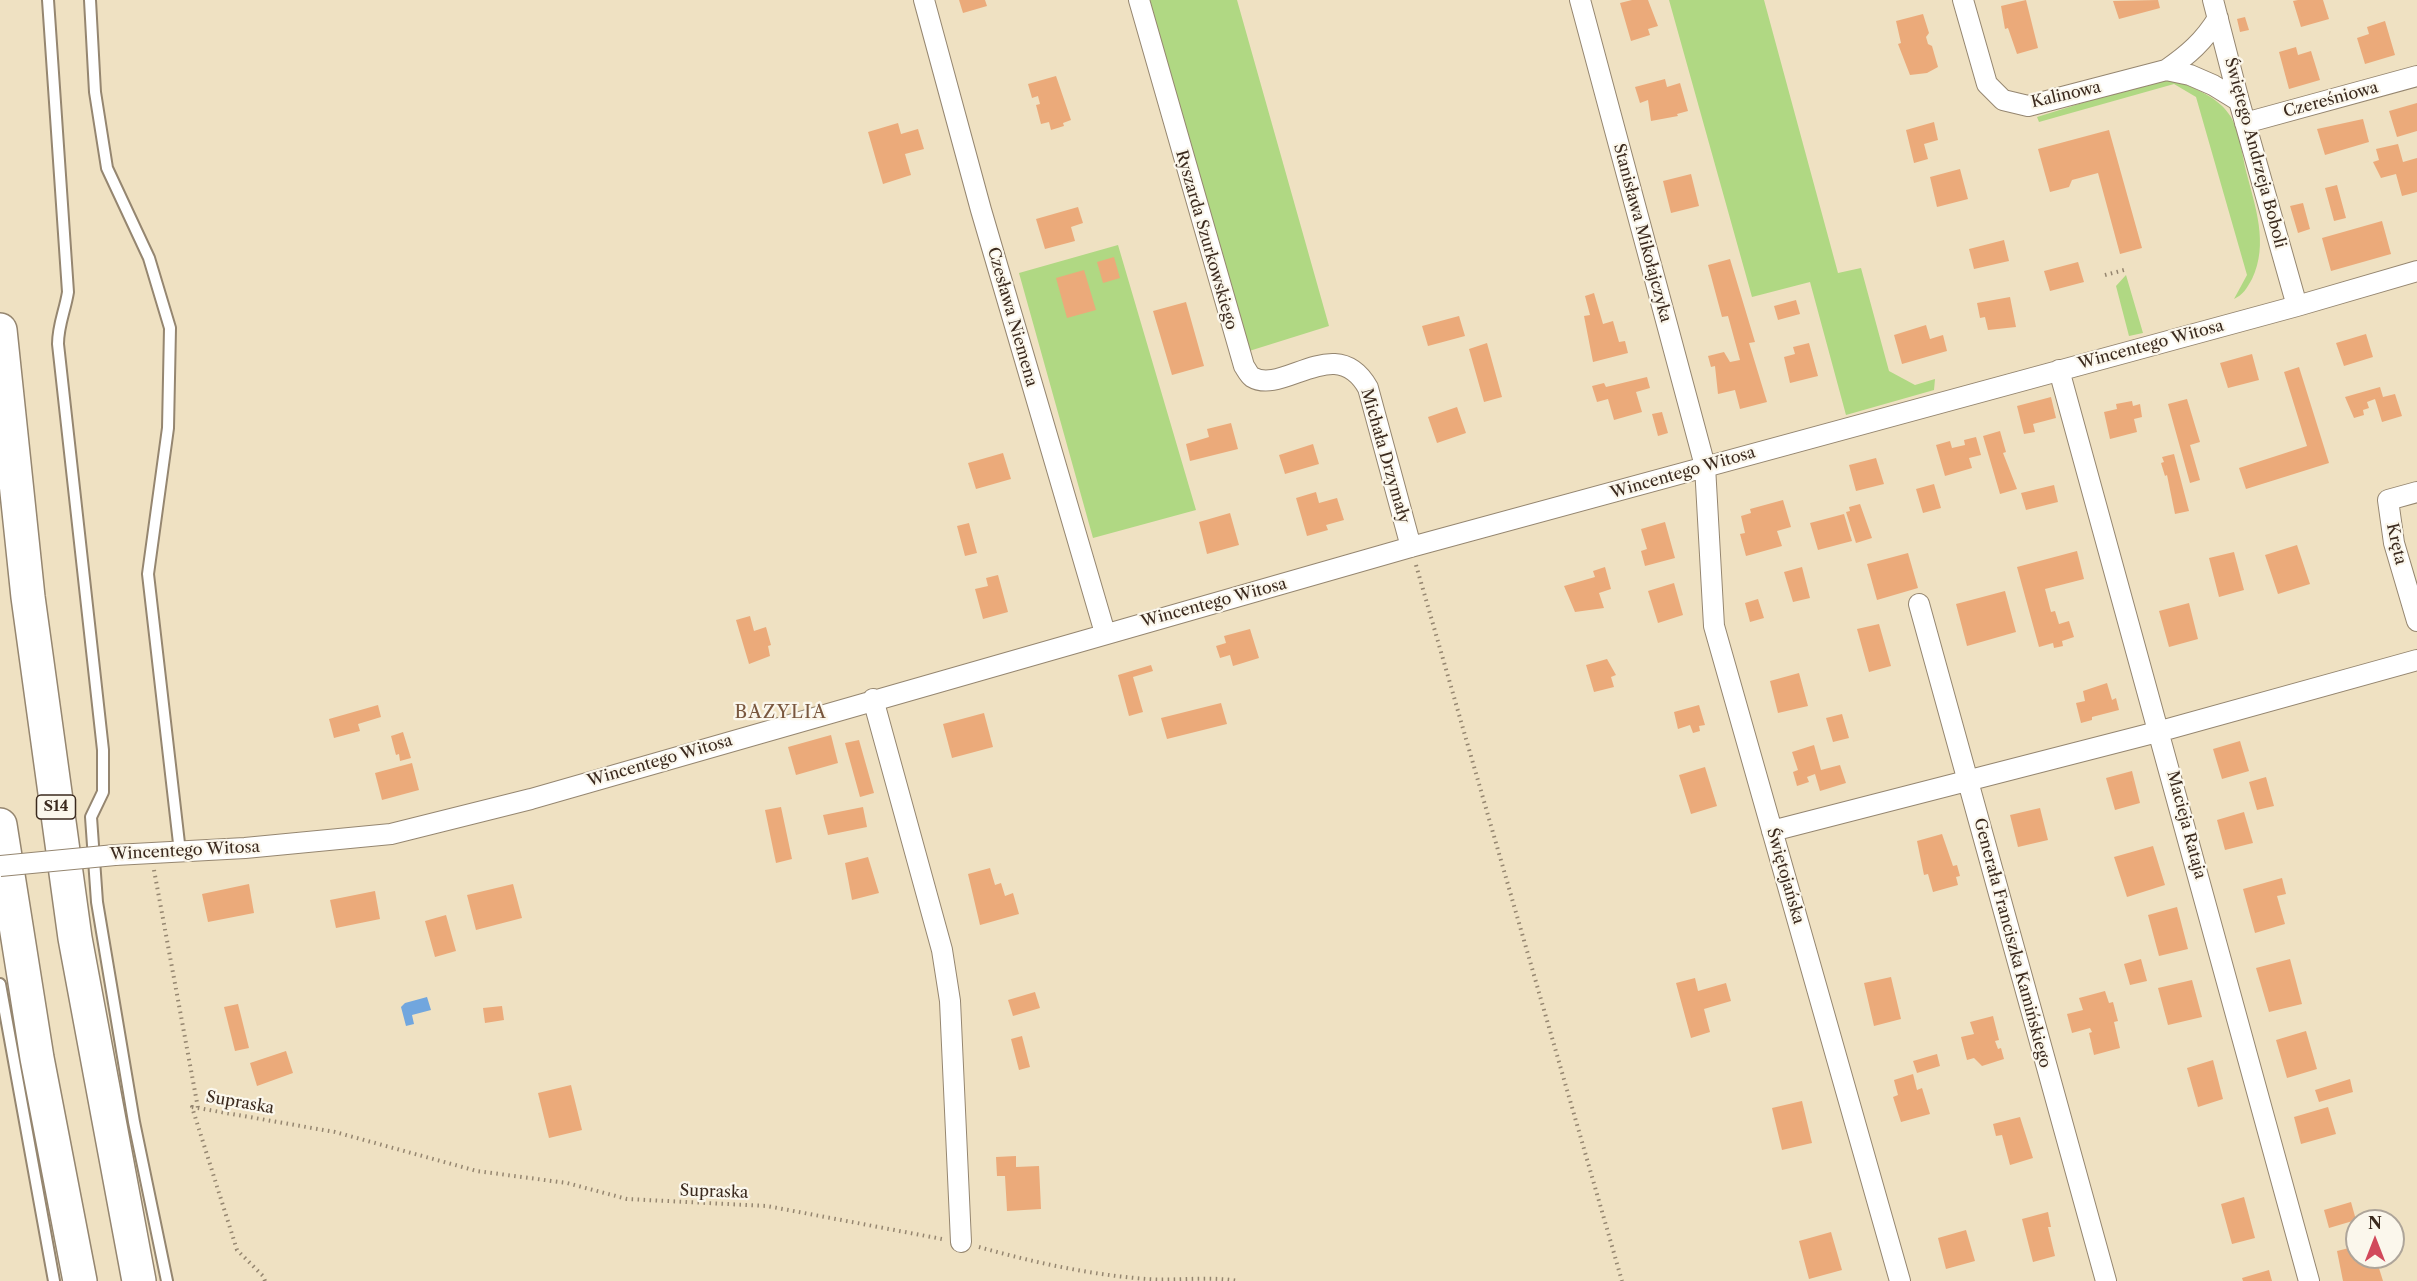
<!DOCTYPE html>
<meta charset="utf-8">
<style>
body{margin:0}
#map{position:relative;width:2417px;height:1281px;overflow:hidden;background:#efe1c2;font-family:"Libre Caslon Text",serif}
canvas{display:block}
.north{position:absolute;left:2345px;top:1209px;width:60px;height:60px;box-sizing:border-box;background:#fbf7ec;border:2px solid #aea59a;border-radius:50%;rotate:0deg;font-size:16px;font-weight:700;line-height:24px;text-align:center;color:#3b2a1e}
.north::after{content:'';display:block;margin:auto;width:21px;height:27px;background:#d1495b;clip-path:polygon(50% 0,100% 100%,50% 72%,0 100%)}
</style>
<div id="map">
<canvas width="2417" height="1281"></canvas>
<div class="north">N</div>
</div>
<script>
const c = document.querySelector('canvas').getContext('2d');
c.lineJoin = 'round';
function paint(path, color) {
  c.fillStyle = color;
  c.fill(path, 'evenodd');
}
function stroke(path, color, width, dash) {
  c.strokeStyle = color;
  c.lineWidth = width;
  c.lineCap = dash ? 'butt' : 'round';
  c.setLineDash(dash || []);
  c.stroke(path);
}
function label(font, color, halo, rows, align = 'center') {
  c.font = font + ' "Libre Caslon Text",serif';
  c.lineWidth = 4.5;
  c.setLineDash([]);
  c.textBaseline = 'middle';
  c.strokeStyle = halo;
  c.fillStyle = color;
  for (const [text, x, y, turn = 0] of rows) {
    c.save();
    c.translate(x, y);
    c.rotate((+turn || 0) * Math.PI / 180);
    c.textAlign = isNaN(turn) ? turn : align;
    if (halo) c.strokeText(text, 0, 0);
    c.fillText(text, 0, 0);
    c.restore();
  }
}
paint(new Path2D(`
 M1148 0H1237L1329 326 1246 352Z
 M1669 0H1764L1838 273 1861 268 1889 371 1915 385 1935 379 1934 390 1846 415 1810 282 1752 297Z
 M2174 80C2194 88 2219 97 2231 117 2240 133 2242 154 2246 171 2255 206 2269 244 2252 279 2247 288 2243 295 2234 299L2247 275 2196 97 2174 84 2039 122 2037 117 2153 81Z
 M1118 245 1196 510 1093 538 1019 273Z
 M2126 275 2143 333 2129 336 2116 286Z`), '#b0d883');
paint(new Path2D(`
 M427 997 431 1010 412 1015 414 1024 406 1026 401 1007 405 1003Z`), '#71a6de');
paint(new Path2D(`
 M959 0H985L987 6 963 13Z
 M1632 0H1648L1658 26 1648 29 1650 35 1631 41 1620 3Z
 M2026 0 2038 48 2017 54 2008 28 2005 29 2001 6Z
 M2158 0 2160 8 2119 19 2113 1Z
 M2298 0H2323L2329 19 2301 27 2293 1Z
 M1923 14 1929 33 1926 37 1928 44 1932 46 1938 67 1927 73 1910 75 1898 44 1901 43 1896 21Z
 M2245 17 2249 30 2240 32 2237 19Z
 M2385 21 2395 55 2365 64 2357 38 2369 34 2367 27Z
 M2296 47 2298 55 2311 51 2320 80 2289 89 2279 52Z
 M1056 76 1071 120 1063 123 1064 126 1051 130 1049 122 1041 124 1036 105 1040 104 1038 96 1032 98 1028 84Z
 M1665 79 1667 87 1680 83 1688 111 1677 114 1678 116 1651 121 1648 100 1640 103 1635 87Z
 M2417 103V131L2397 137 2389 111Z
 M2363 119 2369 142 2325 155 2317 129Z
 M1934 122 1938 140 1924 144 1928 159 1914 163 1906 130Z
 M898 123 901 134 918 129 924 149 905 154 911 175 883 184 868 132Z
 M2109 130 2142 248 2120 254 2098 173 2072 180 2069 187 2050 192 2038 149Z
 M2398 144 2403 162 2417 158V192L2402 196 2396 174 2381 178 2373 162 2379 160 2376 149Z
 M1960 169 1968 199 1937 207 1930 177Z
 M1691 174 1699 206 1671 213 1663 181Z
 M2337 185 2346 218 2334 221 2325 188Z
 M2303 203 2310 229 2298 233 2290 206Z
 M1078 207 1083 223 1071 227 1075 241 1045 249 1036 219Z
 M2382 221 2391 254 2331 271 2322 238Z
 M2004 240 2009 261 1974 269 1969 249Z
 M1114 257 1120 278 1103 283 1097 262Z
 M1730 259 1755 342 1749 343 1767 402 1740 409 1735 390 1718 394 1715 366 1711 367 1708 356 1724 352 1730 362 1740 360 1728 316 1722 317 1708 265Z
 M2078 262 2084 282 2050 291 2044 271Z
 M1084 270 1096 310 1067 318 1056 278Z
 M1594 293 1603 324 1613 321 1619 342 1625 341 1628 353 1593 362 1584 316 1590 315 1585 296Z
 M2010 297 2016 327 1988 330 1985 317 1980 318 1977 303Z
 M1796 300 1800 314 1778 320 1774 306Z
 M1186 302 1204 366 1172 375 1153 311Z
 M1459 316 1465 336 1428 346 1422 326Z
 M1926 325 1930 339 1943 335 1947 351 1902 364 1894 335Z
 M2366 334 2373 357 2344 366 2336 343Z
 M1487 343 1502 397 1484 402 1469 349Z
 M1809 343 1818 376 1790 383 1784 357 1795 354 1793 347Z
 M2252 354 2259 380 2228 388 2220 363Z
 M2299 367 2329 463 2246 489 2239 468 2307 446 2284 372Z
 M1647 377 1650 388 1636 392 1642 412 1614 420 1608 399 1597 402 1592 386 1604 383 1606 387Z
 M2380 387 2383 397 2395 394 2402 416 2382 422 2375 399 2367 402 2369 408 2363 410 2364 415 2354 418 2345 397Z
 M2051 397 2056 418 2033 424 2035 432 2024 434 2017 406Z
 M2187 399 2200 442 2190 445 2200 480 2190 483 2168 404Z
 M2132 401 2133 406 2140 404 2142 417 2134 419 2137 432 2110 439 2104 412 2117 409 2116 404Z
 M1457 407 1466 433 1437 443 1428 417Z
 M1662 412 1668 433 1658 436 1652 414Z
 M1231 423 1238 449 1190 461 1186 444 1209 437 1207 429Z
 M2000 431 2006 452 2003 453 2017 489 2000 494 1983 436Z
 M1976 437 1981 455 1969 458 1972 468 1945 476 1936 445 1950 441 1952 448 1965 445 1964 440Z
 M1313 444 1319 464 1285 474 1279 455Z
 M1003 453 1011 479 976 489 968 463Z
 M2174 454 2189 511 2175 514 2167 475 2165 476 2161 463 2164 462 2162 457Z
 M1876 458 1884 484 1856 491 1849 465Z
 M1934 484 1941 508 1923 513 1916 489Z
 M2054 485 2058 502 2026 510 2021 493Z
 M1316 492 1319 503 1337 498 1344 520 1326 525 1328 530 1307 536 1296 498Z
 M1783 500 1791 527 1777 531 1782 546 1746 556 1740 534 1745 533 1741 516 1751 513 1750 509Z
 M1860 504 1872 538 1856 543 1846 512 1850 511 1849 507Z
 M1230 513 1239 545 1207 554 1199 522Z
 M1844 514 1852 541 1818 550 1810 523Z
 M1665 522 1675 558 1645 566 1641 551 1647 549 1641 529Z
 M969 523 977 553 965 556 957 526Z
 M2297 545 2310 584 2278 594 2265 555Z
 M2077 551 2084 579 2045 589 2051 612 2055 611 2059 624 2069 621 2074 637 2062 641 2063 646 2054 648 2053 643 2039 647 2017 567Z
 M2234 552 2244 590 2219 597 2209 558Z
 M1908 553 1918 588 1877 600 1867 564Z
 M1605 567 1611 589 1599 593 1604 608 1575 612 1564 586 1595 577 1593 571Z
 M1802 567 1810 598 1793 602 1784 572Z
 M998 575 1008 612 983 619 975 589 988 586 986 578Z
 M1674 583 1683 615 1658 623 1648 591Z
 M2005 591 2016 632 1967 646 1956 604Z
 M1758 599 1764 618 1750 622 1745 603Z
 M2189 603 2198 639 2169 647 2159 611Z
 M750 616 754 631 766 627 771 645 768 646 770 656 749 664 736 620Z
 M1879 624 1891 666 1869 672 1857 629Z
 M1250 629 1259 658 1233 666 1230 655 1220 658 1216 646 1226 643 1224 636Z
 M1607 659 1616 675 1611 677 1614 687 1594 692 1586 665Z
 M1151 665 1153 671 1133 677 1143 712 1129 716 1118 675Z
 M1799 673 1808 706 1778 713 1770 681Z
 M2107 683 2112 700 2116 698 2119 710 2092 717V720L2081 723 2076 703 2085 701 2083 691Z
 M1221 703 1227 724 1167 739 1161 718Z
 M378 705 381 717 358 724 360 731 334 738 329 719Z
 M1699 705 1705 725 1699 726 1700 731 1693 733 1690 725 1678 729 1674 712Z
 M984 713 993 747 952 758 943 724Z
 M1842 714 1849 738 1833 742 1826 718Z
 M403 732 411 758 400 761 399 754 396 755 391 736Z
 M831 735 838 763 796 775 788 747Z
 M859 740 874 793 860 797 845 743Z
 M2240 741 2249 771 2222 779 2213 749Z
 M1814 745 1821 770 1840 765 1846 783 1820 791 1815 774 1807 777 1809 782 1797 786 1793 772 1798 770 1792 752Z
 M412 763 419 790 382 800 375 773Z
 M1705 767 1717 806 1691 814 1679 775Z
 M2132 771 2140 803 2115 810 2106 778Z
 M2266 777 2274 806 2257 810 2249 782Z
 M781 807 792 859 776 863 765 810Z
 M863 807 867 827 828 835 823 815Z
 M2040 808 2048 840 2018 847 2010 815Z
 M2244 812 2253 843 2225 850 2217 820Z
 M1942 834 1953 866 1957 865 1960 876 1956 877 1958 885 1933 892 1928 874 1924 875 1917 841Z
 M2153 846 2165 885 2127 897 2114 857Z
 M868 857 879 893 852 900 845 863Z
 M990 868 995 885 1001 883 1005 896 1013 893 1019 914 980 925 968 874Z
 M2282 878 2286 894 2277 896 2285 924 2255 933 2243 889Z
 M249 884 254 913 208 922 202 894Z
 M513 884 522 918 476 930 467 895Z
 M375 891 380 919 336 928 330 900Z
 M2177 907 2188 949 2159 956 2148 915Z
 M446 915 456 951 435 957 425 921Z
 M2141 959 2147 981 2130 985 2124 964Z
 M2290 959 2302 1004 2269 1012 2256 968Z
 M1891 977 1901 1019 1874 1026 1864 983Z
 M1695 978 1698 991 1726 983 1731 1001 1704 1009 1710 1032 1691 1038 1676 983Z
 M2192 980 2202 1017 2168 1025 2158 988Z
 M2105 991 2109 1003 2113 1002 2118 1021 2114 1022 2120 1048 2094 1055 2089 1033 2092 1032 2090 1028 2072 1033 2067 1014 2083 1010 2079 998Z
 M1035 992 1040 1008 1013 1016 1008 1000Z
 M238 1004 249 1048 235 1051 224 1007Z
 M502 1006 504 1020 485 1023 483 1008Z
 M1993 1016 1999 1040 1995 1041 1998 1049 2001 1048 2004 1059 1982 1066 1974 1058 1967 1060 1961 1037 1974 1034 1970 1022Z
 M2306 1031 2317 1069 2287 1078 2276 1040Z
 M1022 1036 1030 1067 1019 1070 1011 1039Z
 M286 1051 293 1073 257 1086 250 1063Z
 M1937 1054 1940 1066 1917 1073 1913 1061Z
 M2213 1060 2223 1099 2198 1107 2187 1068Z
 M1913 1074 1917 1090 1922 1088 1930 1114 1901 1122 1893 1097 1898 1095 1894 1080Z
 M2350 1079 2353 1092 2319 1102 2315 1090Z
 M571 1085 582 1130 549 1138 538 1093Z
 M1802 1101 1812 1143 1782 1150 1772 1108Z
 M2328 1107 2336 1134 2301 1144 2294 1117Z
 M2020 1117 2033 1158 2010 1165 2002 1135 1996 1136 1993 1124Z
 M1016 1156V1167L1039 1166 1041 1209 1007 1211 1005 1176H997L996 1157Z
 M2244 1197 2255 1238 2232 1244 2221 1204Z
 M2351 1202 2356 1220 2329 1228 2324 1210Z
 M2048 1212 2051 1227H2048L2055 1256 2033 1262 2022 1219Z
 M1966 1230 1975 1261 1946 1269 1938 1238Z
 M1831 1232 1842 1270 1809 1279 1799 1241Z
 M2357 1246V1257H2366L2369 1267 2378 1265 2383 1281H2343L2337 1251Z
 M2269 1270 2272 1281H2243L2242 1278Z`), '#ebaa7a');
const lane = new Path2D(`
 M48 0 68 292C65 311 58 325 58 344L103 750V792L91 817 97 902 134 1122 167 1281
 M90 0 95 92 107 168 149 258 170 328 168 428 148 574 180 852
 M0 984 54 1281`);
const street = new Path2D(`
 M924 0 981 210 1105 633
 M1139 0 1244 366C1246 369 1249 375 1252 377 1283 396 1336 331 1368 388L1411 547
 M1580 0 1705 466 1714 626 1900 1281
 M1963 0 1987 84 2003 100 2028 106 2166 70 2190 75 2213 85 2239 101
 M2213 0 2239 101 2297 306
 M2166 70C2188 55 2204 41 2218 18
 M2245 123 2417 76
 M2059 370 2309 1281
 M2417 492 2388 500 2394 543 2417 621
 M1919 604 2106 1281
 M873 699 942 950 950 1001 961 1242
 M1772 831 2161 731 2417 660
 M115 855 245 848 391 834 531 799 1411 547 2297 306 2417 271`);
const highway = new Path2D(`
 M0 330 28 597 75 938 139 1281
 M0 825 37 1058 80 1281`);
stroke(lane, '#958670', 14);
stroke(street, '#958670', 22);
stroke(highway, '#958670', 36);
stroke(new Path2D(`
 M2105 275 2124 270
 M1416 565 1622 1281
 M154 870 198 1108
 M979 1247C1032 1262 1091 1275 1147 1279 1177 1281 1208 1276 1239 1281
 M265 1281 263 1276 237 1250 192 1107 335 1132 477 1171 567 1183 627 1199 767 1206 942 1239`), '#958670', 4, [1.5, 4.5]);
stroke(lane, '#fff', 10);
stroke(street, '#fff', 20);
stroke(highway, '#fff', 33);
const streetBridge = new Path2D(`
 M0 866 115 855`);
stroke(streetBridge, '#958670', 22, []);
stroke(streetBridge, '#fff', 20);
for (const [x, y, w] of [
 [56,807,39]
]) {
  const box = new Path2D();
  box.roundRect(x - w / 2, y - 12, w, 24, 4.5);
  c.fillStyle = '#fbf7ec';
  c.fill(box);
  stroke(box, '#3b2a1e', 1.5);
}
label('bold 15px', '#3b2a1e', null, [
 ["S14",56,807]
]);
label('16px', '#3b2a1e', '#fbf7ec', [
 ["Kalinowa",2066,95,-13],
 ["Czereśniowa",2331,100,-15],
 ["Świętego Andrzeja Boboli",2255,153,75],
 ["Stanisława Mikołajczyka",1642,233,75],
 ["Ryszarda Szurkowskiego",1206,240,74],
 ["Czesława Niemena",1012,317,74],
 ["Wincentego Witosa",2151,345,-15],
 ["Michała Drzymały",1385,456,74],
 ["Wincentego Witosa",1683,473,-16],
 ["Kręta",2396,544,77],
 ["Wincentego Witosa",1214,603,-15],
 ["Wincentego Witosa",660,761,-16],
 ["Macieja Rataja",2186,825,75],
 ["Wincentego Witosa",185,851,-3],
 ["Świętojańska",1785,876,74],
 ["Generała Franciszka Kamińskiego",2012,943,75],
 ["Supraska",240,1103,10],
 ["Supraska",714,1192,2]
]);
c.letterSpacing = '1.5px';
label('18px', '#79573e', '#fbf7ec', [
 ["BAZYLIA",781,713]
]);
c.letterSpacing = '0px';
</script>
